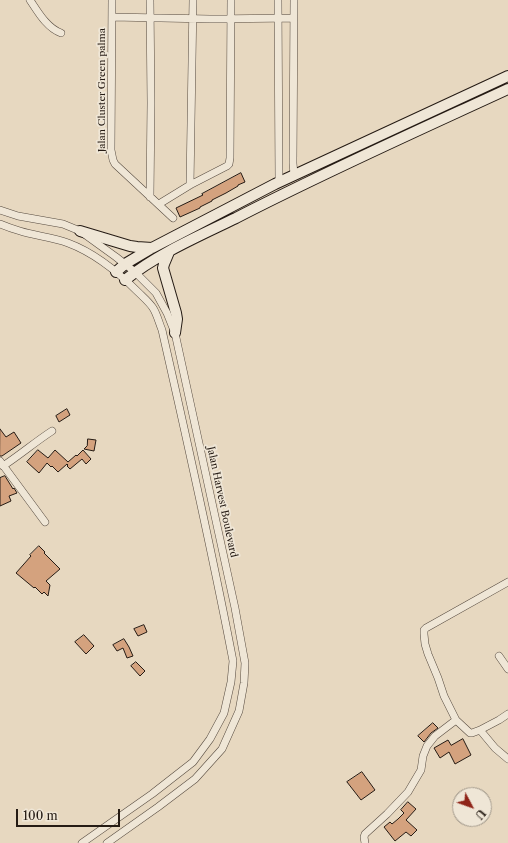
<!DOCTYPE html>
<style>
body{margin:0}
#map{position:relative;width:508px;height:843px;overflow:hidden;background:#e7d8c0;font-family:"Libre Caslon Text",serif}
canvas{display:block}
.north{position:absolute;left:452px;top:787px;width:40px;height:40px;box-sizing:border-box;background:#efe6d6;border:1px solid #9e9588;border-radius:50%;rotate:131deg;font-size:11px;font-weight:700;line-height:16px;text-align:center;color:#251b14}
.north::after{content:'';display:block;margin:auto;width:14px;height:18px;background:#8f2418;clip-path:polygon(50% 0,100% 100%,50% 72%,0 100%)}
.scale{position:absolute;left:16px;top:809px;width:104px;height:18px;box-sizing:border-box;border:2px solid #251b14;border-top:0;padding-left:5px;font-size:12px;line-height:14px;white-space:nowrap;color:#251b14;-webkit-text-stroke:3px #efe6d6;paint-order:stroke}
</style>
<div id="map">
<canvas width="508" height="843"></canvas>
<div class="north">U</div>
<div class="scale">100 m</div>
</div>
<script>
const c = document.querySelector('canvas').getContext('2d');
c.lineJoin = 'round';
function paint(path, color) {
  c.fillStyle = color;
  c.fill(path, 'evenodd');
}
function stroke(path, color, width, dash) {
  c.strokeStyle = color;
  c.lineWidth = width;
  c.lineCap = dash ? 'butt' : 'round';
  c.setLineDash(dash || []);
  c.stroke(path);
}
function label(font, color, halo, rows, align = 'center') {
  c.font = font + ' "Libre Caslon Text",serif';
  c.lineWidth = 3.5;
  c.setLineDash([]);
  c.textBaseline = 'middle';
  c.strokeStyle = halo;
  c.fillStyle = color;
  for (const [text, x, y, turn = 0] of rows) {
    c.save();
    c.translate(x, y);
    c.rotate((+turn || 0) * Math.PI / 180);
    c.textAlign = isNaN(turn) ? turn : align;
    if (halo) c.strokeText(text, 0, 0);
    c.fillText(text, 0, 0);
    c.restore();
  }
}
const building = new Path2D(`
 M241 173 245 182 238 185V186L226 193 212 200V201L200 207V208L180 217 176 208 203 195 202 194Z
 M67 409 70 415 59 422 56 416Z
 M0 429 6 437 14 432 21 443 2 456H0Z
 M88 439 96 440 94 451 84 449 87 446Z
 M38 450 48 458 55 450 68 462 76 455 77 456 83 450 91 459 86 464 82 459 70 469 67 466 68 465 67 464 58 472 52 466 51 467 47 463 39 473 27 462Z
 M5 476 13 489 14 488 17 493 9 496 11 501 0 506V478Z
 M39 546 45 552 44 553 60 569 46 581 50 585 48 596 44 592 42 594 35 587 34 588 16 573 31 556 30 555Z
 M144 625 147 632 138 636 134 629Z
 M84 635 94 646 86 654 75 642Z
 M124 639 129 647 133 656 127 658 123 648 117 651 113 645Z
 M136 662 145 671 140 676 131 666Z
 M433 723 438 728 431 733 424 742 418 736Z
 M463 739 471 755 455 764 449 752 440 758 434 748 448 740 451 745Z
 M362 772 375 790 361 800 347 782Z
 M408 802 416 809 406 820 417 830 411 836 406 832 395 841 384 827 390 822 392 824 398 819 404 813 401 810Z`);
paint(building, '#d4a27e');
stroke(building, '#251b14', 1);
const street = new Path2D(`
 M30 0C38 12 47 28 61 33
 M112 0 111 150 113 160 115 164 173 218
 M278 0 279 182
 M294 0 293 163 294 175
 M112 17 210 19 293 18
 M190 185 193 0
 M150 197 151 103 150 0
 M159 204 190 185 227 166 229 164 230 158 231 0
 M0 210 18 216 63 224 80 231 116 257 135 272 156 293 167 313 175 333 235 608 245 663 244 683 239 711 222 749 195 779 158 807 107 843
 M0 224C7 227 13 229 20 231 36 236 52 237 68 243 95 253 118 272 138 292 143 297 149 302 153 308 157 314 159 323 162 330 187 440 212 551 233 661L231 682 224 713 210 739 193 762 152 794 82 843
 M0 461 45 522
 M3 466C20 455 35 442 52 431
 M508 582 426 628 424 630V634L425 644 428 654 438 678 444 696 456 720 470 733H472L480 730 495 748 508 759
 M499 656 508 669
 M480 730 499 720 508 714
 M365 843 364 837 365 834 387 814 408 792 421 770 423 756 427 746 435 736 456 720`);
const secondary = new Path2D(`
 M80 231 130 246 137 247 152 248
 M169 252 164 264 163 268 176 313 177 319 175 333
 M116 272 125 264 152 248 275 184 508 76
 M125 280C157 254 199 236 236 218 325 172 417 131 508 89`);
stroke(street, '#564a3f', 8);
stroke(secondary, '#251b14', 12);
stroke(street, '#efe6d6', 7);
stroke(secondary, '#efe6d6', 10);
label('10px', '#251b14', '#efe6d6', [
 ["Jalan Cluster Green palma",102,90,-90],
 ["Jalan Harvest Boulevard",222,502,78]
]);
</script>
